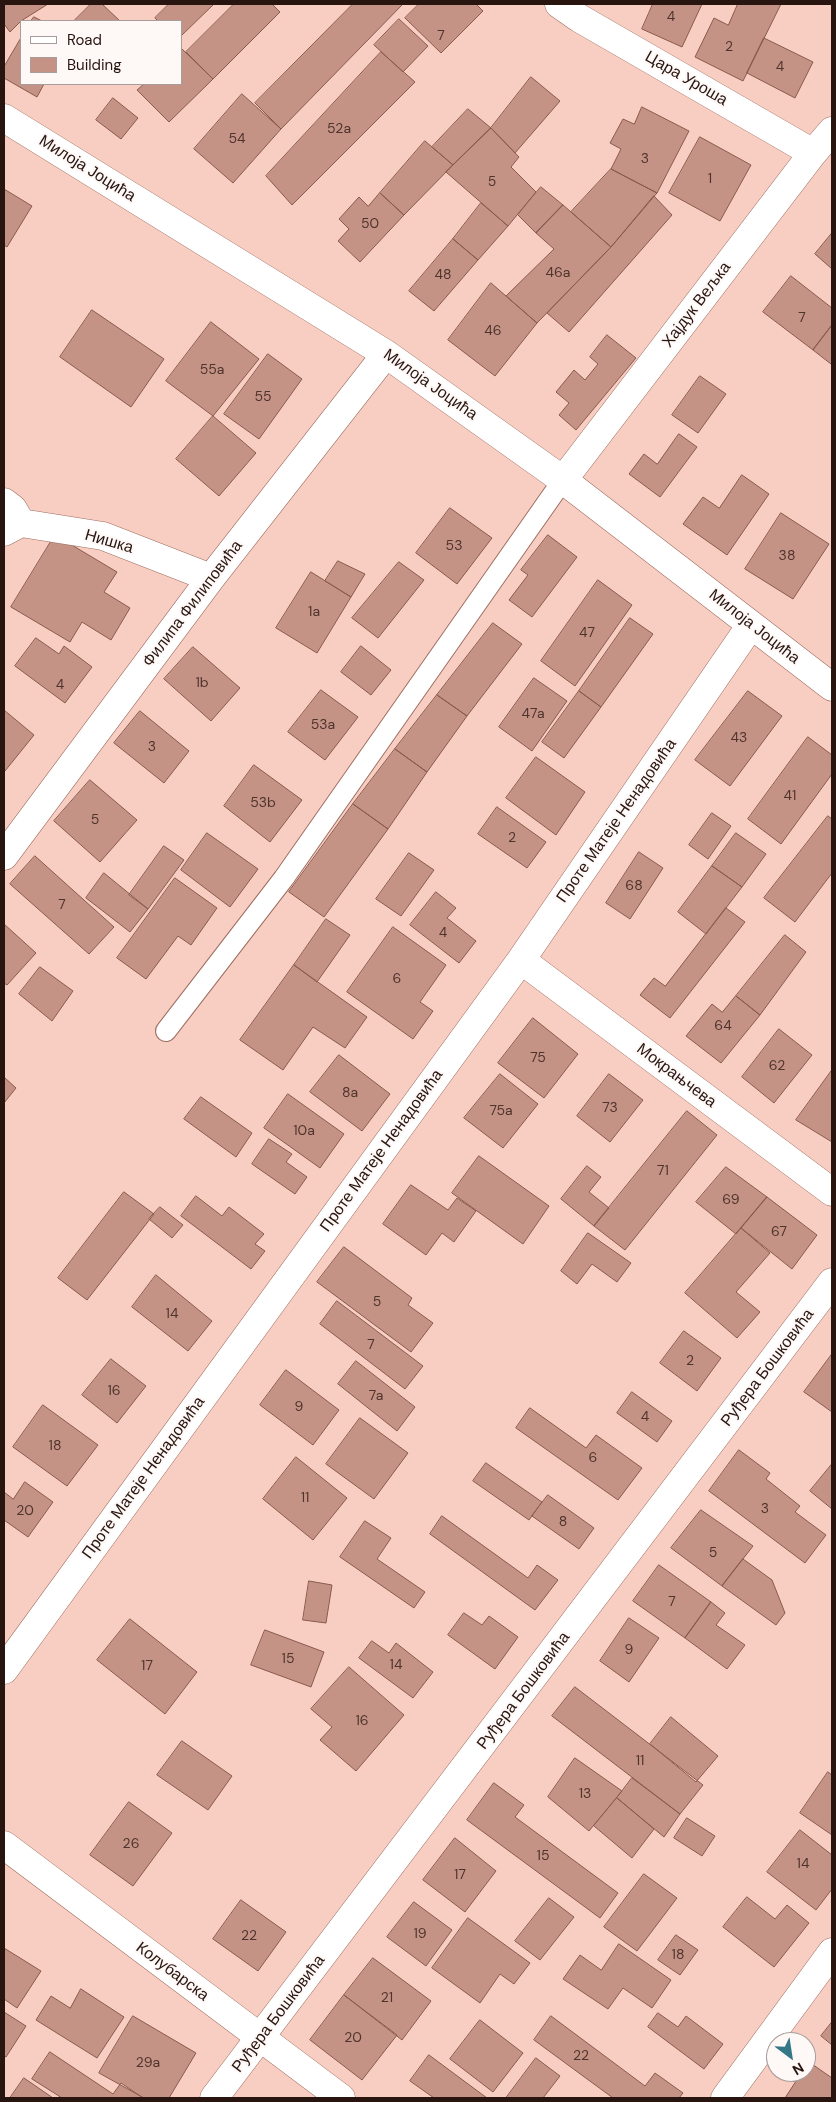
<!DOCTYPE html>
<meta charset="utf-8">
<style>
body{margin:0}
#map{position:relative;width:836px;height:2102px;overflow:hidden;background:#f9cec2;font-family:"DM Sans",sans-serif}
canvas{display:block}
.frame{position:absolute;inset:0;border:5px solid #281510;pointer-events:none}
.legend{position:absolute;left:20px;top:20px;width:162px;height:65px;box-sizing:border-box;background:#fef8f7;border:1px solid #a89d9b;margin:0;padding:6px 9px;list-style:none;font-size:15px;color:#281510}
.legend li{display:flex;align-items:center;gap:10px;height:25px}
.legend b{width:25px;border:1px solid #a89d9b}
.north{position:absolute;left:766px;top:2032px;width:50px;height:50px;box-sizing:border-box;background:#fef8f7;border:1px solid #a89d9b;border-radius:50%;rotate:149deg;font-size:14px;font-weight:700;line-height:20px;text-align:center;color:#281510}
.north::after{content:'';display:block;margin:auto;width:18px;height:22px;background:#347887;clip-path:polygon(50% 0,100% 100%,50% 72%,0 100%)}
</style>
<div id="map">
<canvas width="836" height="2102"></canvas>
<div class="frame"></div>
<ul class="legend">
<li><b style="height:6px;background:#fff"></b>Road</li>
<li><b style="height:14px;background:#c59385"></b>Building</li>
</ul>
<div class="north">N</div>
</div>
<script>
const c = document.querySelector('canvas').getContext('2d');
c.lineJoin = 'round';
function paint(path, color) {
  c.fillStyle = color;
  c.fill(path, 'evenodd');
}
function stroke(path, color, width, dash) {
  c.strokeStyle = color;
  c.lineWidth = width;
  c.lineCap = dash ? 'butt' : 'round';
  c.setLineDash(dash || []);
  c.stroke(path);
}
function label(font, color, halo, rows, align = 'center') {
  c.font = font + ' "DM Sans",sans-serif';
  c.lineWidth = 4;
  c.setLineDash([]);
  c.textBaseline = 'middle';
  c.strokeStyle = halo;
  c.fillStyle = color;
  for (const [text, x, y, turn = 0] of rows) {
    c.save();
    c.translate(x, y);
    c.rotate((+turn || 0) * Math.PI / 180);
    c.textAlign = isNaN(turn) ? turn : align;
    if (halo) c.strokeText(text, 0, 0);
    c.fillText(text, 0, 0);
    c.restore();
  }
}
const building = new Path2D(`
 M4 4H48L21 21 10 32 4 24Z
 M91 4H102L120 21H77L75 20Z
 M169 4H214L181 36V21H158L155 18Z
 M234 4H272L280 12 213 79 186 52Z
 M353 4H403L281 129 255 103Z
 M419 4H476L483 11 441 53 405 18Z
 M653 4H702L682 47 642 29Z
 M738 4H781L743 81 695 57 714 18 728 25Z
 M34 17 42 21H31Z
 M399 19 428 46 403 72 374 45Z
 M21 38V84H44L37 97 4 78V67Z
 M764 38 813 62 795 98 747 73Z
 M181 48 213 79 169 122 137 90 144 84H181Z
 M381 52 415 82 292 205 266 176Z
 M531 77 560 101 515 153 491 128Z
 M242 94 281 129 233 183 194 149Z
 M113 98 138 118 121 139 96 120Z
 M642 107 689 131 657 193 611 169 621 149 610 143 623 119 634 124Z
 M468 109 491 128 453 165 432 147Z
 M491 128 519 157 511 167 536 192 508 226 446 172Z
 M700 137 751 165 720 221 669 193Z
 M425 141 453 165 404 215 380 193Z
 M611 169 657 193 611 247 571 212Z
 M541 187 563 205 536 233 518 215Z
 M4 189 32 206 7 247 4 245Z
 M380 193 404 215 360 262 338 241 349 229 339 219 359 197 368 206Z
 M654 196 672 215 569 332 547 313 611 247Z
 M481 203 508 226 478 260 453 239Z
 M563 205 611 247 537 323 506 296 554 249 536 233Z
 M832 233V269L815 254Z
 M453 239 478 260 434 311 409 291Z
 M791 276 832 308V325L813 350 763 312Z
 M491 283 537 323 495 376 448 340Z
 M92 310 164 359 131 407 60 357Z
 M211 322 259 359 213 416 166 381Z
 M832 325V362L831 364 813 350Z
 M607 335 636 358 576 430 559 415 569 403 556 392 574 370 585 380 598 364 590 357Z
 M268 354 302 379 259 439 224 414Z
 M700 376 726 394 698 433 672 415Z
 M213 416 256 453 219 496 176 459Z
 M679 434 697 447 660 497 629 474 644 454 657 464Z
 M742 475 769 494 727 555 683 524 703 497 719 508Z
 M450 508 492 538 457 584 416 553Z
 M781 513 829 544 793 599 745 569Z
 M55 535 117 572 104 592 130 608 111 640 82 622 70 642 11 607Z
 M548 535 577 557 532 617 509 600 528 575 521 570Z
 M338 561 365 574 351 597 325 581Z
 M399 562 424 580 378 638 352 618Z
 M311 572 351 597 317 653 276 628Z
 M598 580 632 605 575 686 541 661Z
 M630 618 653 634 601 707 579 691Z
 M493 623 522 644 467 716 437 695Z
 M36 638 59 654 64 646 92 667 65 703 15 666Z
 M361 646 391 670 371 695 341 672Z
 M193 647 240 688 211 721 164 679Z
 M534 678 567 701 532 751 499 727Z
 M321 690 358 717 325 760 288 732Z
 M579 691 601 707 564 758 542 742Z
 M748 691 782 716 730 786 695 760Z
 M437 695 467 716 427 772 395 749Z
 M4 710 34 735 5 771 4 770Z
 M140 711 189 751 164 783 114 743Z
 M808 737 832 755V774L781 844 748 819Z
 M395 749 427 772 388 829 353 804Z
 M536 757 585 792 556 835 506 798Z
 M254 765 302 800 270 842 224 806Z
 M90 780 137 820 100 862 54 821Z
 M353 804 388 829 324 917 289 892Z
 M497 807 546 842 527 868 478 834Z
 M712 813 731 826 708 859 689 845Z
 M828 816 832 819V873L795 922 764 898Z
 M207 833 258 869 230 907 181 870Z
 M736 833 766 854 742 887 712 866Z
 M164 846 184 860 148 909 129 895Z
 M639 852 663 868 630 919 606 903Z
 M409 853 434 870 401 916 376 899Z
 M35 856 114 927 89 954 10 884Z
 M712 866 742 887 706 934 678 912Z
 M104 873 148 909 130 932 86 898Z
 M175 878 217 908 191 945 178 936 146 979 117 958Z
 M436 892 456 908 447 918 476 941 459 963 410 925Z
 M726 908 745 922 670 1018 640 995 654 978 665 986Z
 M326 919 350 935 317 982 294 965Z
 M4 924 36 953 7 985 4 983Z
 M393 927 446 965 420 1002 433 1011 413 1039 347 992Z
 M785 935 806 952 760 1015 736 996Z
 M294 965 367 1017 345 1048 313 1027 283 1070 240 1040Z
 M40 967 73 991 52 1021 19 994Z
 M736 996 760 1015 721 1063 686 1036 712 1004 722 1012Z
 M533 1018 578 1054 544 1098 498 1063Z
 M779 1029 812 1055 774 1103 742 1077Z
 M339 1055 390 1094 362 1131 310 1092Z
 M832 1070V1142L796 1120Z
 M500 1074 538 1104 503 1148 464 1118Z
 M609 1074 643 1100 610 1142 577 1116Z
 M4 1077 16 1088 4 1103Z
 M288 1094 344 1134 320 1168 264 1128Z
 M201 1097 252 1133 236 1157 184 1119Z
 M687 1111 717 1135 625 1250 594 1226Z
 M269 1139 292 1154 286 1162 307 1177 295 1194 252 1164Z
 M479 1156 549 1206 523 1244 452 1193Z
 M587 1166 601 1177 589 1192 609 1208 594 1226 561 1199Z
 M726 1167 767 1197 736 1234 696 1202Z
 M411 1185 448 1210 457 1198 476 1211 454 1242 442 1233 426 1255 383 1224Z
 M124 1192 154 1214 87 1300 58 1278Z
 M196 1196 222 1216 229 1207 264 1234 255 1244 265 1251 251 1269 181 1216Z
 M767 1197 817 1235 792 1269 741 1228Z
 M160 1207 183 1225 172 1238 149 1219Z
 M741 1228 770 1253 736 1292 760 1312 737 1338 685 1293Z
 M588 1233 631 1263 617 1282 592 1264 577 1284 561 1271Z
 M344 1247 412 1298 408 1305 433 1323 411 1352 317 1282Z
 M156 1275 212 1321 188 1351 132 1307Z
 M337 1301 423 1366 405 1389 320 1324Z
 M684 1331 721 1358 697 1391 660 1363Z
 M832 1354V1412L804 1392Z
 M111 1359 146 1386 117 1423 82 1395Z
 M356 1361 415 1407 397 1431 338 1384Z
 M286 1370 339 1410 313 1445 260 1405Z
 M632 1392 672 1421 657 1442 617 1413Z
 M43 1405 98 1445 67 1486 13 1447Z
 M530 1408 586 1448 596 1435 642 1468 618 1500 516 1428Z
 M360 1418 408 1453 374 1499 326 1464Z
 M739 1450 770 1473 766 1479 800 1506 795 1512 826 1535 805 1563 709 1491Z
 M296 1457 347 1498 313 1540 263 1499Z
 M486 1463 542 1502 529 1520 473 1481Z
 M832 1464V1509L810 1491Z
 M25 1482 53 1502 28 1537 4 1520V1492L13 1499Z
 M548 1495 594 1528 579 1549 532 1516Z
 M701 1510 753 1546 722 1586 671 1548Z
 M442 1516 528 1578 537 1565 558 1580 535 1610 430 1534Z
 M365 1521 391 1538 377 1559 425 1592 414 1608 340 1557Z
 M743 1559 772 1580 785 1613 776 1625 722 1586Z
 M659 1565 711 1602 685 1638 633 1601Z
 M309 1581 332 1585 326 1623 303 1620Z
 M711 1602 725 1613 716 1625 745 1645 727 1669 685 1638Z
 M464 1613 482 1625 489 1616 518 1637 495 1669 448 1635Z
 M629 1618 659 1638 629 1682 600 1661Z
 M130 1619 197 1672 165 1714 97 1660Z
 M265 1630 324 1652 311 1687 251 1665Z
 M372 1641 389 1653 396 1643 433 1672 413 1698 359 1658Z
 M349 1667 404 1715 356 1771 320 1740 332 1727 311 1709Z
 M575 1687 703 1785 680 1814 552 1716Z
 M671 1717 718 1756 696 1782 650 1744Z
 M182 1741 232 1776 208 1810 157 1775Z
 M575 1758 622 1791 589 1831 548 1797Z
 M828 1772 832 1775V1835L800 1813Z
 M632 1778 680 1814 664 1837 617 1798Z
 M494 1783 524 1805 515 1817 618 1893 600 1918 467 1820Z
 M617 1798 654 1829 632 1858 594 1826Z
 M129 1802 172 1833 133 1886 90 1855Z
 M687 1818 715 1836 702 1856 674 1838Z
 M800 1830 832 1855V1889L816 1910 767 1872Z
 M455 1838 496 1871 465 1912 423 1880Z
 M644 1874 677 1898 637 1951 604 1927Z
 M747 1897 775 1919 787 1905 809 1923 774 1967 723 1927Z
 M549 1898 574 1917 540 1960 515 1941Z
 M241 1900 286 1932 258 1971 213 1939Z
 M414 1902 452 1930 426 1966 387 1937Z
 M468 1918 530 1963 514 1984 500 1974 480 2003 432 1968Z
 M676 1935 698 1950 680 1975 658 1960Z
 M619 1944 671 1980 652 2008 623 1988 608 2009 563 1979 580 1955 601 1970Z
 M4 1948 41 1971 17 2008 4 1999Z
 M373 1958 431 2001 402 2040 344 1995Z
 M81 1989 124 2017 97 2058 36 2020 51 1996 70 2008Z
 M344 1995 397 2035 362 2080 310 2040Z
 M4 2012 26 2026 6 2057 4 2056Z
 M658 2013 678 2027 686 2016 723 2044 704 2069 648 2027Z
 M133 2016 196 2053 169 2098H144L99 2073Z
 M551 2016 645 2086 655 2073 683 2093 679 2098H613L534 2040Z
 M480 2020 523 2053 493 2092 450 2059Z
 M832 2022V2045L821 2036Z
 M50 2052 113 2094 121 2083 143 2098H62L32 2079Z
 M429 2055 487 2098H434L410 2081Z
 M536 2058 560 2076 543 2098H506Z
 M809 2062 832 2078V2098H785L802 2072H806Z
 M24 2078 53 2098H10Z`);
paint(building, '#c59385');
stroke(building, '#885a4d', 1);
const lane = new Path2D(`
 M166 1031 284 878 563 480`);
const street = new Path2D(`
 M559 4 579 18 813 153
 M4 118 386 354 563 480 832 687
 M563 480 813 153 832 131
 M4 502 13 509 21 523
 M4 532 21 523 103 536 211 578
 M4 856 211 578 386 354
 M521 960 832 1192
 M4 1670 521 960 751 625
 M4 1845 341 2098
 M214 2098 832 1282
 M725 2098 832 1952`);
stroke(lane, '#9d6d60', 22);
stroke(street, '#9d6d60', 29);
stroke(lane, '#fff', 20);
stroke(street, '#fff', 28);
label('14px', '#4f342d', null, [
 ["4",671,17],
 ["7",441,36],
 ["2",729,47],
 ["4",780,67],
 ["52a",339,129],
 ["54",237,139],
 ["3",645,159],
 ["1",710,179],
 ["5",492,182],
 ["50",370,224],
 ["46a",558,273],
 ["48",443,275],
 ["7",802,318],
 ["46",493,331],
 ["55a",212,370],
 ["55",263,397],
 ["53",454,546],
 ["38",787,556],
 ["1a",314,612],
 ["47",587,633],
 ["1b",202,683],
 ["4",60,685],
 ["47a",533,714],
 ["53a",323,725],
 ["43",739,738],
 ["3",152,747],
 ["41",790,796],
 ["53b",263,803],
 ["5",95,820],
 ["2",512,838],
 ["68",634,886],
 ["7",62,905],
 ["4",443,933],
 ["6",397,979],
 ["64",723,1026],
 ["75",538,1058],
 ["62",777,1066],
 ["8a",350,1093],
 ["73",610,1108],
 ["75a",501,1111],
 ["10a",304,1131],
 ["71",663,1171],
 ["69",731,1200],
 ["67",779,1232],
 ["5",377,1302],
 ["14",172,1314],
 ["7",371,1345],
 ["2",690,1361],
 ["16",114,1391],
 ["7a",376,1396],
 ["9",299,1407],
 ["4",645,1417],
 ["18",55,1446],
 ["6",593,1458],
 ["11",305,1498],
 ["3",765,1509],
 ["20",25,1511],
 ["8",563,1522],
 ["5",713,1553],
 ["7",672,1602],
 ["9",629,1650],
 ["15",288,1659],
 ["14",396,1665],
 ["17",147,1666],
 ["16",362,1721],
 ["11",640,1761],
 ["13",585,1794],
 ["26",131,1844],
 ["15",543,1856],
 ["14",803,1864],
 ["17",460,1875],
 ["19",420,1934],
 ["22",249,1936],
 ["18",678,1955],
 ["21",387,1998],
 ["20",353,2038],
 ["22",581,2056],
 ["29a",148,2063]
]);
label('16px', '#281510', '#fef8f7', [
 ["Цара Уроша",686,79,30],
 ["Милоја Јоцића",87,169,32],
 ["Хајдук Вељка",697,305,-53],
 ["Милоја Јоцића",430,385,35],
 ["Нишка",109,542,16],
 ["Филипа Филиповића",193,604,-53],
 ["Милоја Јоцића",754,627,38],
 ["Проте Матеје Ненадовића",617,821,-55],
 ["Мокрањчева",676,1076,37],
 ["Проте Матеје Ненадовића",382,1151,-54],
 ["Руђера Бошковића",768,1368,-53],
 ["Проте Матеје Ненадовића",144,1478,-54],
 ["Руђера Бошковића",524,1691,-53],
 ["Колубарска",172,1972,37],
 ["Руђера Бошковића",279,2014,-53]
]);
</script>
